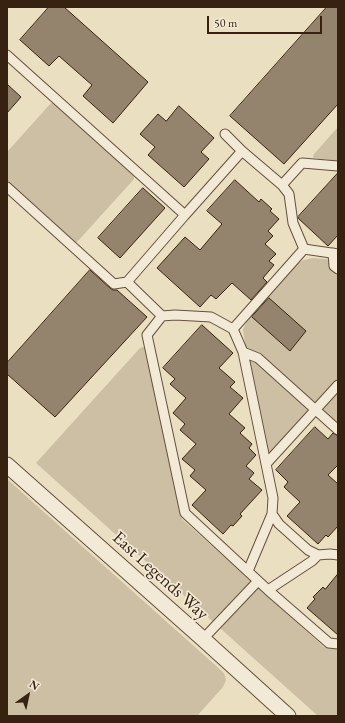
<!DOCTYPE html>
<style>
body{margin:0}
#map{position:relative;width:345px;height:723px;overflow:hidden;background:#ebdfc2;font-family:"EB Garamond",serif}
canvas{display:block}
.frame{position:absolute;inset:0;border:8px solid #372110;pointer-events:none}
.north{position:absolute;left:8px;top:675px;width:40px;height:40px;-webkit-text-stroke:3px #f2ead7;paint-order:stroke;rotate:33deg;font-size:11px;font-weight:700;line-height:16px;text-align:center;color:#372110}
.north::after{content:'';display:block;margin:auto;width:14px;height:18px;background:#372110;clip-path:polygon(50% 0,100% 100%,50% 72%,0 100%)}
.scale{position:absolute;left:207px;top:16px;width:115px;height:18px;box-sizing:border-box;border:2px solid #372110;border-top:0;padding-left:5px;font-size:12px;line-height:14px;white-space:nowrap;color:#372110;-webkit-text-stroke:3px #f2ead7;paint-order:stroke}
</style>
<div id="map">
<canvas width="345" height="723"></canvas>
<div class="frame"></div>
<div class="north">N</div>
<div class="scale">50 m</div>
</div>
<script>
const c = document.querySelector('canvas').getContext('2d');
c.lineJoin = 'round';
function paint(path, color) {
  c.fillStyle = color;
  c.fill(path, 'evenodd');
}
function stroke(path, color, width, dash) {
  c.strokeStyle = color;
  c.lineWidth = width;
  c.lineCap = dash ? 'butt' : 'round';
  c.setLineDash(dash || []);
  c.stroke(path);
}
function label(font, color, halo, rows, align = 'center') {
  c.font = font + ' "EB Garamond",serif';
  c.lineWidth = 3.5;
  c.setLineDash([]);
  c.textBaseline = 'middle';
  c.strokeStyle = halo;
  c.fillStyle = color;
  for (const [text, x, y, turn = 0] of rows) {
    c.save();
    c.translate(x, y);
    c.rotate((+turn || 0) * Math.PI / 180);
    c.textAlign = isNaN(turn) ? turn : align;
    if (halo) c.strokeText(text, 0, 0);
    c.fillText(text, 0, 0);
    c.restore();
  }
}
paint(new Path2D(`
 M51 103H54L134 175V179L77 242 73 243 7 182V152Z
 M338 127V161L314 158 313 156 314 154Z
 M312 258 338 260V425L314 404 271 453H269L268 452 249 366 243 330 247 320 298 263 304 260Z
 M142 347H144L145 349 182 519 324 647 338 649V716H318L36 463 140 348Z
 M7 479 224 673 226 680 223 687 197 716H7Z`), '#ccbfa4');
const building = new Path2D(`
 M49 7H64L148 82 113 123 83 96 92 85 59 56 49 66 20 40Z
 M327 7H338V104L284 164 230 116Z
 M7 84 21 97 7 113Z
 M179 106 214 138 201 152 209 159 184 187 148 155 155 147 140 134 158 114 166 121Z
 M338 173V235L328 246 299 219 298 217Z
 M235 180 259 202 261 199 272 209 270 211 279 219 268 231 273 236 265 244 276 254 269 261 274 265 263 278 267 282 251 300 232 283 216 299 211 295 200 307 157 268 185 237 200 250 222 224 207 211Z
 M143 188 165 208 120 258 98 238Z
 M90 270 110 288 113 290H117L147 317 55 417 7 374V363Z
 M269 298 306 331 290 351 252 317Z
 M202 325 233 353 219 368 235 382 230 387 243 398 229 414 245 428 240 433 252 444 249 448 256 455 246 466 254 473 249 479 262 490 240 514 242 516 233 526 231 525 223 534 192 505 206 490 190 476 195 470 182 459 196 444 180 430 185 424 173 413 186 398 170 384 175 379 163 368Z
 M315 427 328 439 333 433 338 436V465L328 475 338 484V526L328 537 326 535 318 544 287 516 300 502 284 487 288 482 276 470Z
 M338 574V635L307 608 315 599 313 597 323 587 325 589Z`);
paint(building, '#95846d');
stroke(building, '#372110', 1);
const pedestrian = new Path2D(`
 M7 55 185 215 127 282 162 316
 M225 134 242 151
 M7 187 114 284 127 282
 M185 215 242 151 282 185
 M304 249 293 223 289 194 282 185 302 163 338 166
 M333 253 334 266 338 269
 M338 254 304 249 233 329 243 352 273 498 272 514 279 524 308 550 318 555 330 554 338 555
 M233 329 211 317 175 315 162 316 147 335 185 513 268 590 329 643 338 644
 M243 352 258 358 338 430
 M266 464 338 385
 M248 571 272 514
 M268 590 312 561 318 555
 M203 639 258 581`);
const tertiary = new Path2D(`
 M7 465 203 639 288 716`);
stroke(pedestrian, '#64503c', 11);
stroke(tertiary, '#64503c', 17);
stroke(pedestrian, '#f2ead7', 9);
stroke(tertiary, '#f2ead7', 15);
label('18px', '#372110', '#f2ead7', [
 ["East Legends Way",160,576,42]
]);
</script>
